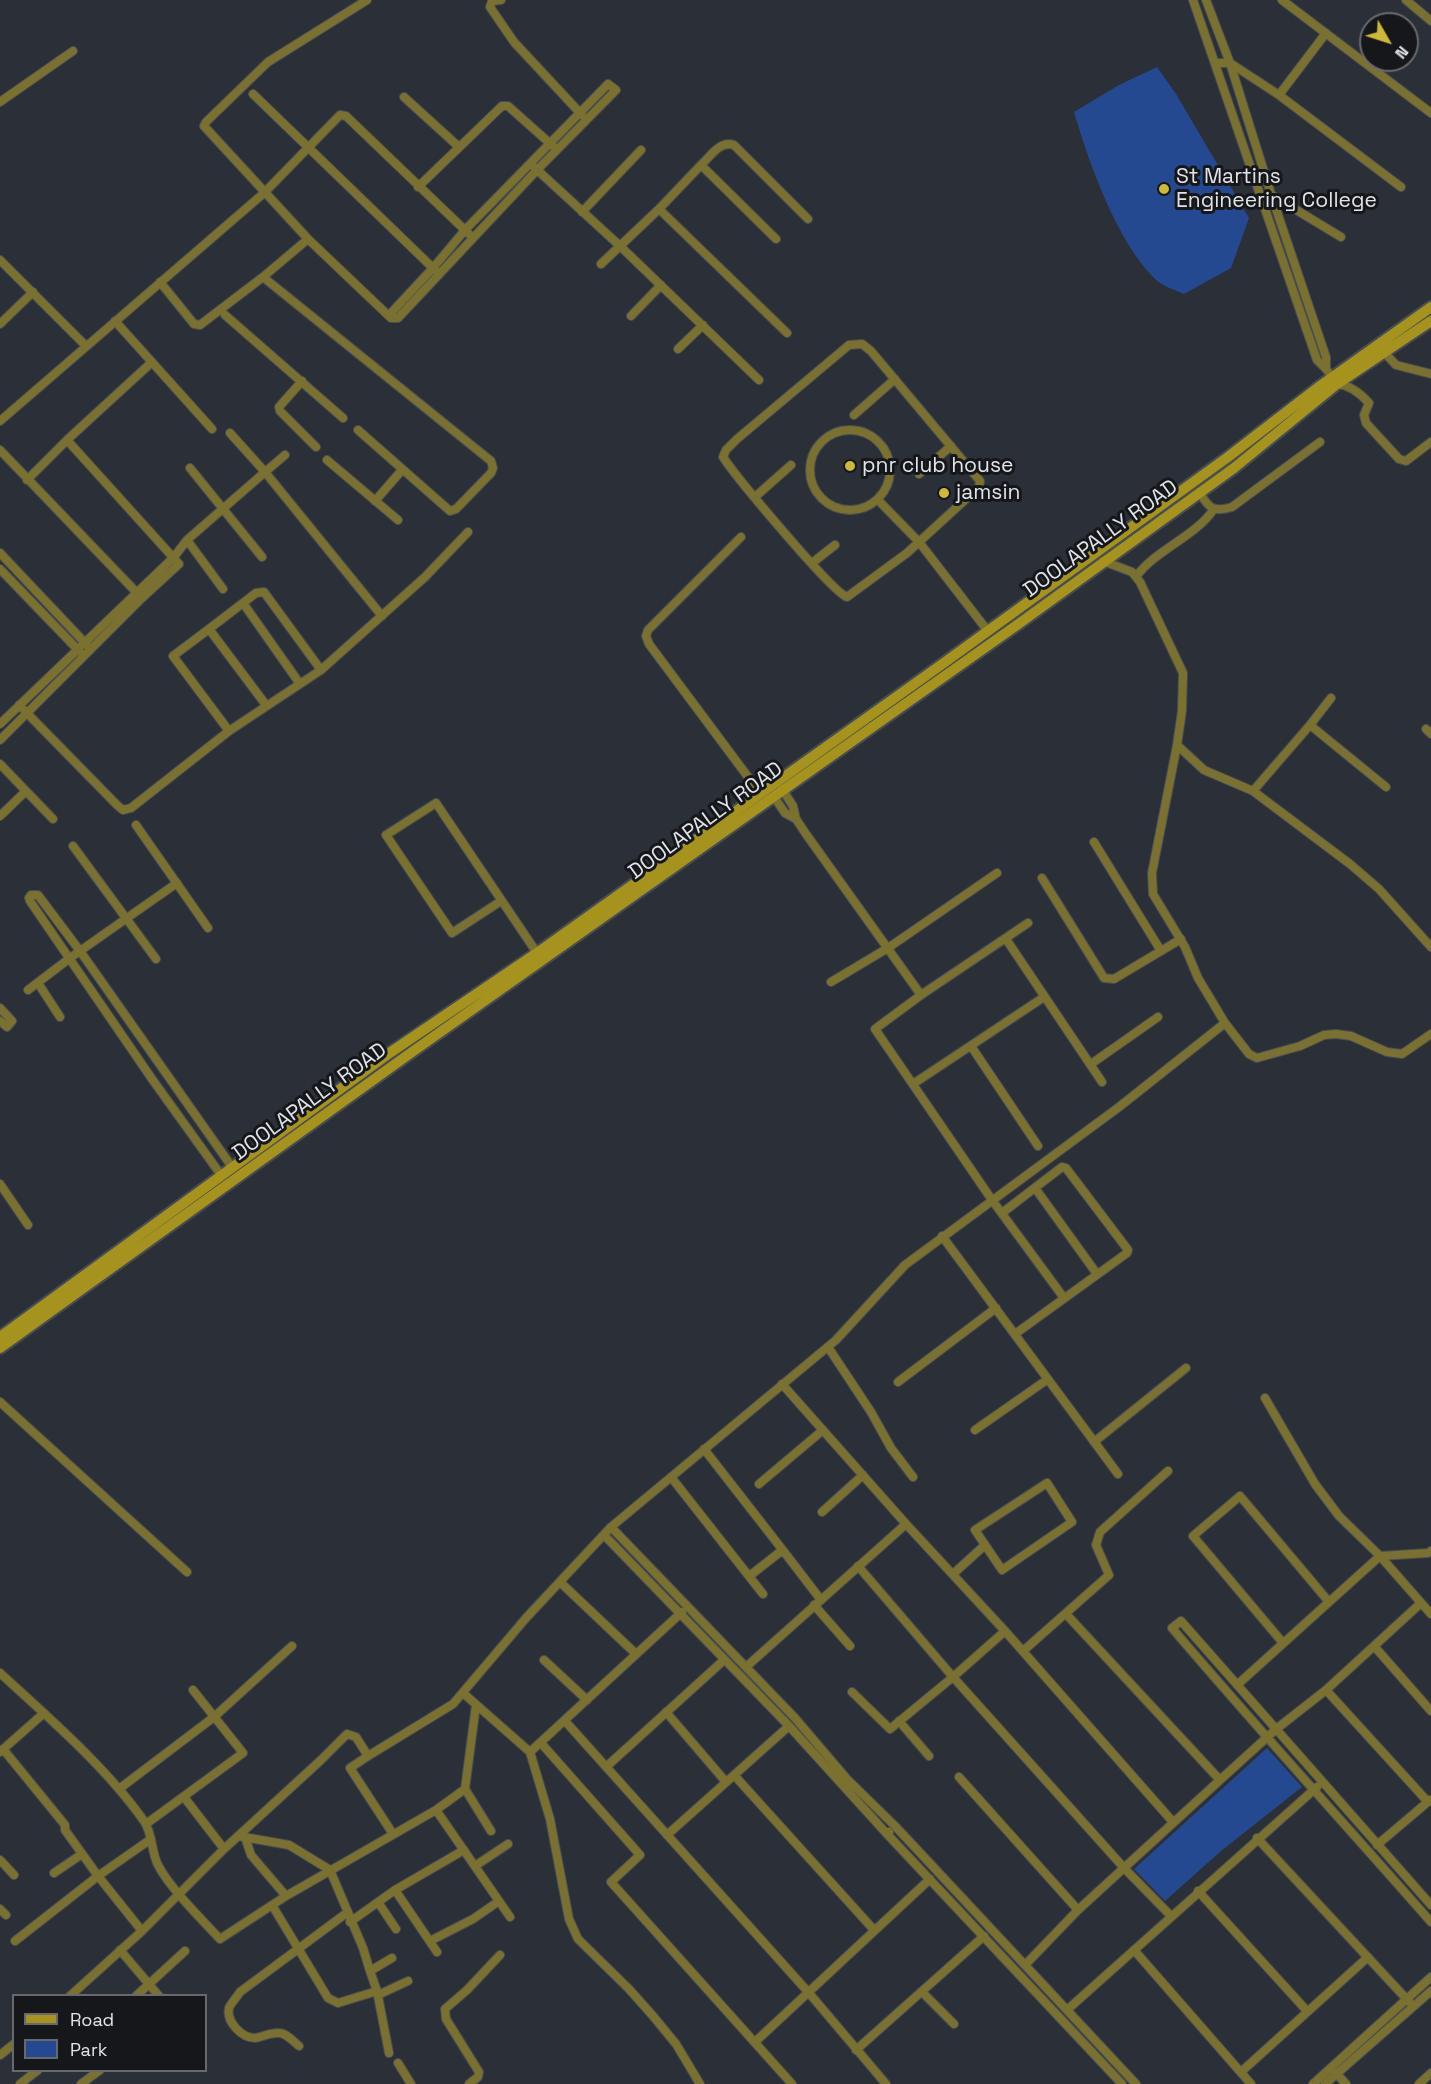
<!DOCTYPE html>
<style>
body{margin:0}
#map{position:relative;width:1431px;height:2084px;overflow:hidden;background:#2b2f37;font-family:"Space Grotesk",sans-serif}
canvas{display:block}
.legend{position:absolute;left:12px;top:1994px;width:195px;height:78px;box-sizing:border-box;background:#15171b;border:2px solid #67696d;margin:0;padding:8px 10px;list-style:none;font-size:18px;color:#e1e4e9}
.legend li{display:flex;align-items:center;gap:12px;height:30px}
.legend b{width:30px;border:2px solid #67696d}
.north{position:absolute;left:1359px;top:12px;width:60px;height:60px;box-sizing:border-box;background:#15171b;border:2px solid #67696d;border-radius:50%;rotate:129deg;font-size:16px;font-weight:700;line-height:24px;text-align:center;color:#e1e4e9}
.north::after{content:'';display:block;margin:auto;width:21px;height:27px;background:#cdb938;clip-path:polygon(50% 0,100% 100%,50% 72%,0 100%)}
</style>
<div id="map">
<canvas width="1431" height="2084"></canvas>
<ul class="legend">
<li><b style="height:8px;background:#a5931d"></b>Road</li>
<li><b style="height:16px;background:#254991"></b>Park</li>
</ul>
<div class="north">N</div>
</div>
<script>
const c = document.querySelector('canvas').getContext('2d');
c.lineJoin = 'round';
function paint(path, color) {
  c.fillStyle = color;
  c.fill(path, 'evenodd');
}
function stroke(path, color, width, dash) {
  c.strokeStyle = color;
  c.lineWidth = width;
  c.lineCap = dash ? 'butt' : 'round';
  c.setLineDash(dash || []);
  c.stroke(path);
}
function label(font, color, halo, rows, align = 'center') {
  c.font = font + ' "Space Grotesk",sans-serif';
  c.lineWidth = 6;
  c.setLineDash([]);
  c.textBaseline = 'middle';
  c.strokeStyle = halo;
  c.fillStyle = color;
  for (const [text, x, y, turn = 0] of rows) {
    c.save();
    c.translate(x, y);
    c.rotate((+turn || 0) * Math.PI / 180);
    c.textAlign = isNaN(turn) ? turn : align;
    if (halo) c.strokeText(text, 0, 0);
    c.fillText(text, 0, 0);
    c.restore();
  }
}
paint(new Path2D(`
 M1157 67 1176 94 1249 218 1231 268 1184 294C1175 290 1162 286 1155 279 1117 242 1089 163 1074 112L1119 85Z
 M1267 1748 1302 1787 1221 1851 1165 1901 1134 1869Z`), '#254991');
const minor = new Path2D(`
 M367 0 268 62 206 122 204 126 308 239 391 318H398L537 170 616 90 608 84 465 230 433 268 392 312 391 318
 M501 0 492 1 490 7 514 42 582 115
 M1193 0 1317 360 1326 369 1337 384C1350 385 1360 393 1369 403L1364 415 1366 423 1399 459 1406 461 1431 442
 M1206 0 1230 63 1271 194 1326 357V369
 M1282 0 1431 113
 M1406 0 1431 21
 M1216 63H1230L1279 95 1401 187
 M253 94 435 270
 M1279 95 1326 33
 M404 97 459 147
 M0 102 73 51
 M534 167 620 246 759 380
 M418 187 502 106H508L554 147
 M1270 194 1341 237
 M659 209 787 333
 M582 212 641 150
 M776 239 701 165C710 157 720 140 734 145L808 219
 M0 260 86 346
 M601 264 659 209 701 165
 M263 277 491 461 493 468 491 473 456 509 450 511 358 430
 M160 282 194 324 200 325 263 277 308 239
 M225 315 343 418
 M631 316 661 285
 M115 321 212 429
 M0 324 33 292
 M862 344 871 351 980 481 979 487 907 553 847 597C832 592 736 477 723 457L726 450 737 439 849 345Z
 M678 349 703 325
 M1384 352 1396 365 1431 374
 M302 381 279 407 280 411 316 447
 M854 415 895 379
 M0 421 264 193 340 115 346 116 469 234
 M810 470a40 40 0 1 1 80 0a40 40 0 1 1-80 0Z
 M230 433 265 472 285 455
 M0 450 138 594
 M327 460 398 520
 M190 468 262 557
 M919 474 951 446
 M27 480 67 440
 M1199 492C1209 508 1213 513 1232 507L1320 442
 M755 497 791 465
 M878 500 919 542 987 630
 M375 501 402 470
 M741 537 648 630 646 636 649 644 760 793
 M187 540 223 589
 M0 553 88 646
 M1103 561 1132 572 1140 582 1183 673 1182 711 1177 745 1152 873 1153 894 1185 947 1198 978 1225 1023 1249 1054 1257 1058 1300 1046 1324 1035 1336 1034 1351 1036 1387 1052 1402 1054 1431 1034
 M812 563 835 545
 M0 569 80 652
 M1136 577C1155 550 1195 537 1214 509
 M243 603 300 684
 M209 629 256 593 264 592 321 670
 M19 705 117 805 123 810 131 808 229 731 321 670 425 577 468 532
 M0 724 174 557 187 540 265 472 382 616
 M1310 725 1386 787
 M1426 729 1431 734
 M229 731 173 656 209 629 266 705
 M0 740 142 598 179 564 67 440 152 362
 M1177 745 1204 770 1253 791 1350 864 1379 889 1431 947
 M0 764 26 791 0 816
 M782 789 793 806 796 819 806 834 921 995
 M26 791 53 819
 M1253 791 1310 725 1331 698
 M774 797 785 813 796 819
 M136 825 208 928
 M1094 842 1161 951
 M73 846 156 959
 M1042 878 1104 978 1114 979 1181 939
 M501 901 452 933 386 835 436 803 537 953
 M1028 923 921 995 875 1029 992 1200 1064 1298
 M1006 939 1102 1082
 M831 982 888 948 997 873
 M38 983 60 1017
 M28 990 70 958 177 883
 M0 1008 12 1021 7 1027 0 1021
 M971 1046 1038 1146
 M1091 1064 1158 1017
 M913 1084 1044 997
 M221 1175 152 1079 30 901 29 898 31 895H38L80 951 232 1167
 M0 1184 28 1225
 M1035 1188 1097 1274
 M1002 1213 1062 1167 1066 1168 1128 1250 1127 1253 1015 1334
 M942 1236 1118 1474
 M828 1347 871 1412 891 1448 913 1477
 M898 1382 996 1308
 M782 1384 906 1524 1005 1631 1173 1822
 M1265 1398 1315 1484 1339 1516 1380 1556 1431 1614
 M0 1402 187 1572
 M975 1430 1048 1379
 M1094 1442 1186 1368
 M704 1449 785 1553
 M671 1477 748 1575 752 1574 780 1552 785 1553 821 1600
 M1047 1483 1072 1522 1002 1570 975 1530Z
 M759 1484 823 1430
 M822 1512 863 1475
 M611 1527 795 1718 847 1779 895 1826 1136 2084
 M604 1535 789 1726 887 1834
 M858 1566 953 1677 1005 1631
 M953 1574 985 1545
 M748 1575 763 1594
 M560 1582 636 1654
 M814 1605 850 1646
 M1066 1614 1220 1780
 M1283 1643 1193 1536 1240 1496 1329 1602
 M1374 1646 1431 1711
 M1023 1651 1109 1575 1096 1545 1100 1532 1168 1471
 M544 1660 587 1700
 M746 1667 906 1524
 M0 1673C49 1718 106 1767 144 1821 153 1834 151 1852 158 1865 169 1887 202 1920 220 1939L286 1896 436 1810 465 1789 476 1705
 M1237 1685 1380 1556 1428 1553 1431 1551
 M1326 1690 1428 1802
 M852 1692 890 1729 953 1677 1125 1869 1171 1916
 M463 1693 530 1752 550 1819 569 1919 578 1939 629 1989 653 2016 676 2044 700 2084
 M666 1712 726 1782
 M565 1721 809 1993 886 2084
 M899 1721 929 1756
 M541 1743 640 1855 611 1882 792 2084
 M3 1749 65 1825V1830L98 1876 142 1931
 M0 1752 44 1713
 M530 1752 682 1612
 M368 1756 350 1768 393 1834
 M606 1767 724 1660
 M734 1775 874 1930
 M959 1777 1078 1910
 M119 1789 214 1717 292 1646
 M465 1789 491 1831
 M184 1797 224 1849
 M436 1810 510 1917
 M146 1824 243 1753 193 1690
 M889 1832 887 1834 1122 2084
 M667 1835 789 1726
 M238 1836 289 1845 330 1870 363 1948 370 1971 377 1991 389 2053
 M245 1837 251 1855 286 1896
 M1257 1838 1413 2006
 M1377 1845 1430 1800
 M0 1860 14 1875
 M475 1866 508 1844
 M54 1873 82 1854
 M395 1890 437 1952
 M1198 1891 1307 2011
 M378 1902 396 1929
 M272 1905 328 1998 338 2003 377 1991
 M1431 1905 1181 1621 1172 1628C1257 1728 1345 1824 1431 1922
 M0 1909 6 1915
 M350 1922 395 1890 464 1850
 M15 1941 98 1876 151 1839
 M430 1941 473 1919 499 1901
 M120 1950 159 1996
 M1134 1950 1251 2084
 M1025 1965 1078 1910 1220 1780 1275 1730 1326 1690 1421 1603
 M370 1971 392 1958
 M922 1992 954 2024
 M378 1995 408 1981
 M70 1996 142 1931 224 1849 321 1760 347 1734 356 1737 368 1756 453 1704 526 1618 611 1527 836 1340 905 1265 1119 1107 1225 1023
 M136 1996 185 1951
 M1067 2010 1317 1787
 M755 2042 930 1879
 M299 2046C293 2041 286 2033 279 2033 271 2032 263 2037 255 2038 242 2038 226 2022 229 2008 231 2003 237 1997 240 1992L348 1912
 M856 2050 984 1936
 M0 2055 14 2044
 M398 2063 411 2084
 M1241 2072 1368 1957
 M1335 2072 1346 2084
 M20 2084 38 2070
 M81 2084 100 2070
 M469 2084 478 2077 479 2072 446 2019 445 2009 467 1990 500 1955
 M1313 2084 1431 1977
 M1325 2084 1431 1991
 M1419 2084 1431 2073`);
const secondary = new Path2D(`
 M0 1337 391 1052 537 953 941 665 1228 457 1320 386 1431 307
 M0 1348 412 1052 1017 625 1234 468 1337 384 1431 321`);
stroke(minor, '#484c53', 10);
stroke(secondary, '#484c53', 14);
stroke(minor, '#7a7030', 8);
stroke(secondary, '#a5931d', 10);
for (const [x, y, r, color] of [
 [1164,189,6,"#cdb938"],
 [850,466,6,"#cdb938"],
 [944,493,6,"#cdb938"]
]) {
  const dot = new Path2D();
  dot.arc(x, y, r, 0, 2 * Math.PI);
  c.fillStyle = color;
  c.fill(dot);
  stroke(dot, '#15171b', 2);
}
label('21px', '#e1e4e9', '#15171b', [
 ["St Martins",1176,177],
 ["Engineering College",1176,201],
 ["pnr club house",862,466],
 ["jamsin",956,493]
], 'left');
label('21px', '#e1e4e9', '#15171b', [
 ["DOOLAPALLY ROAD",1101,539,-36],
 ["DOOLAPALLY ROAD",706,821,-36],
 ["DOOLAPALLY ROAD",310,1102,-36]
]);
</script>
